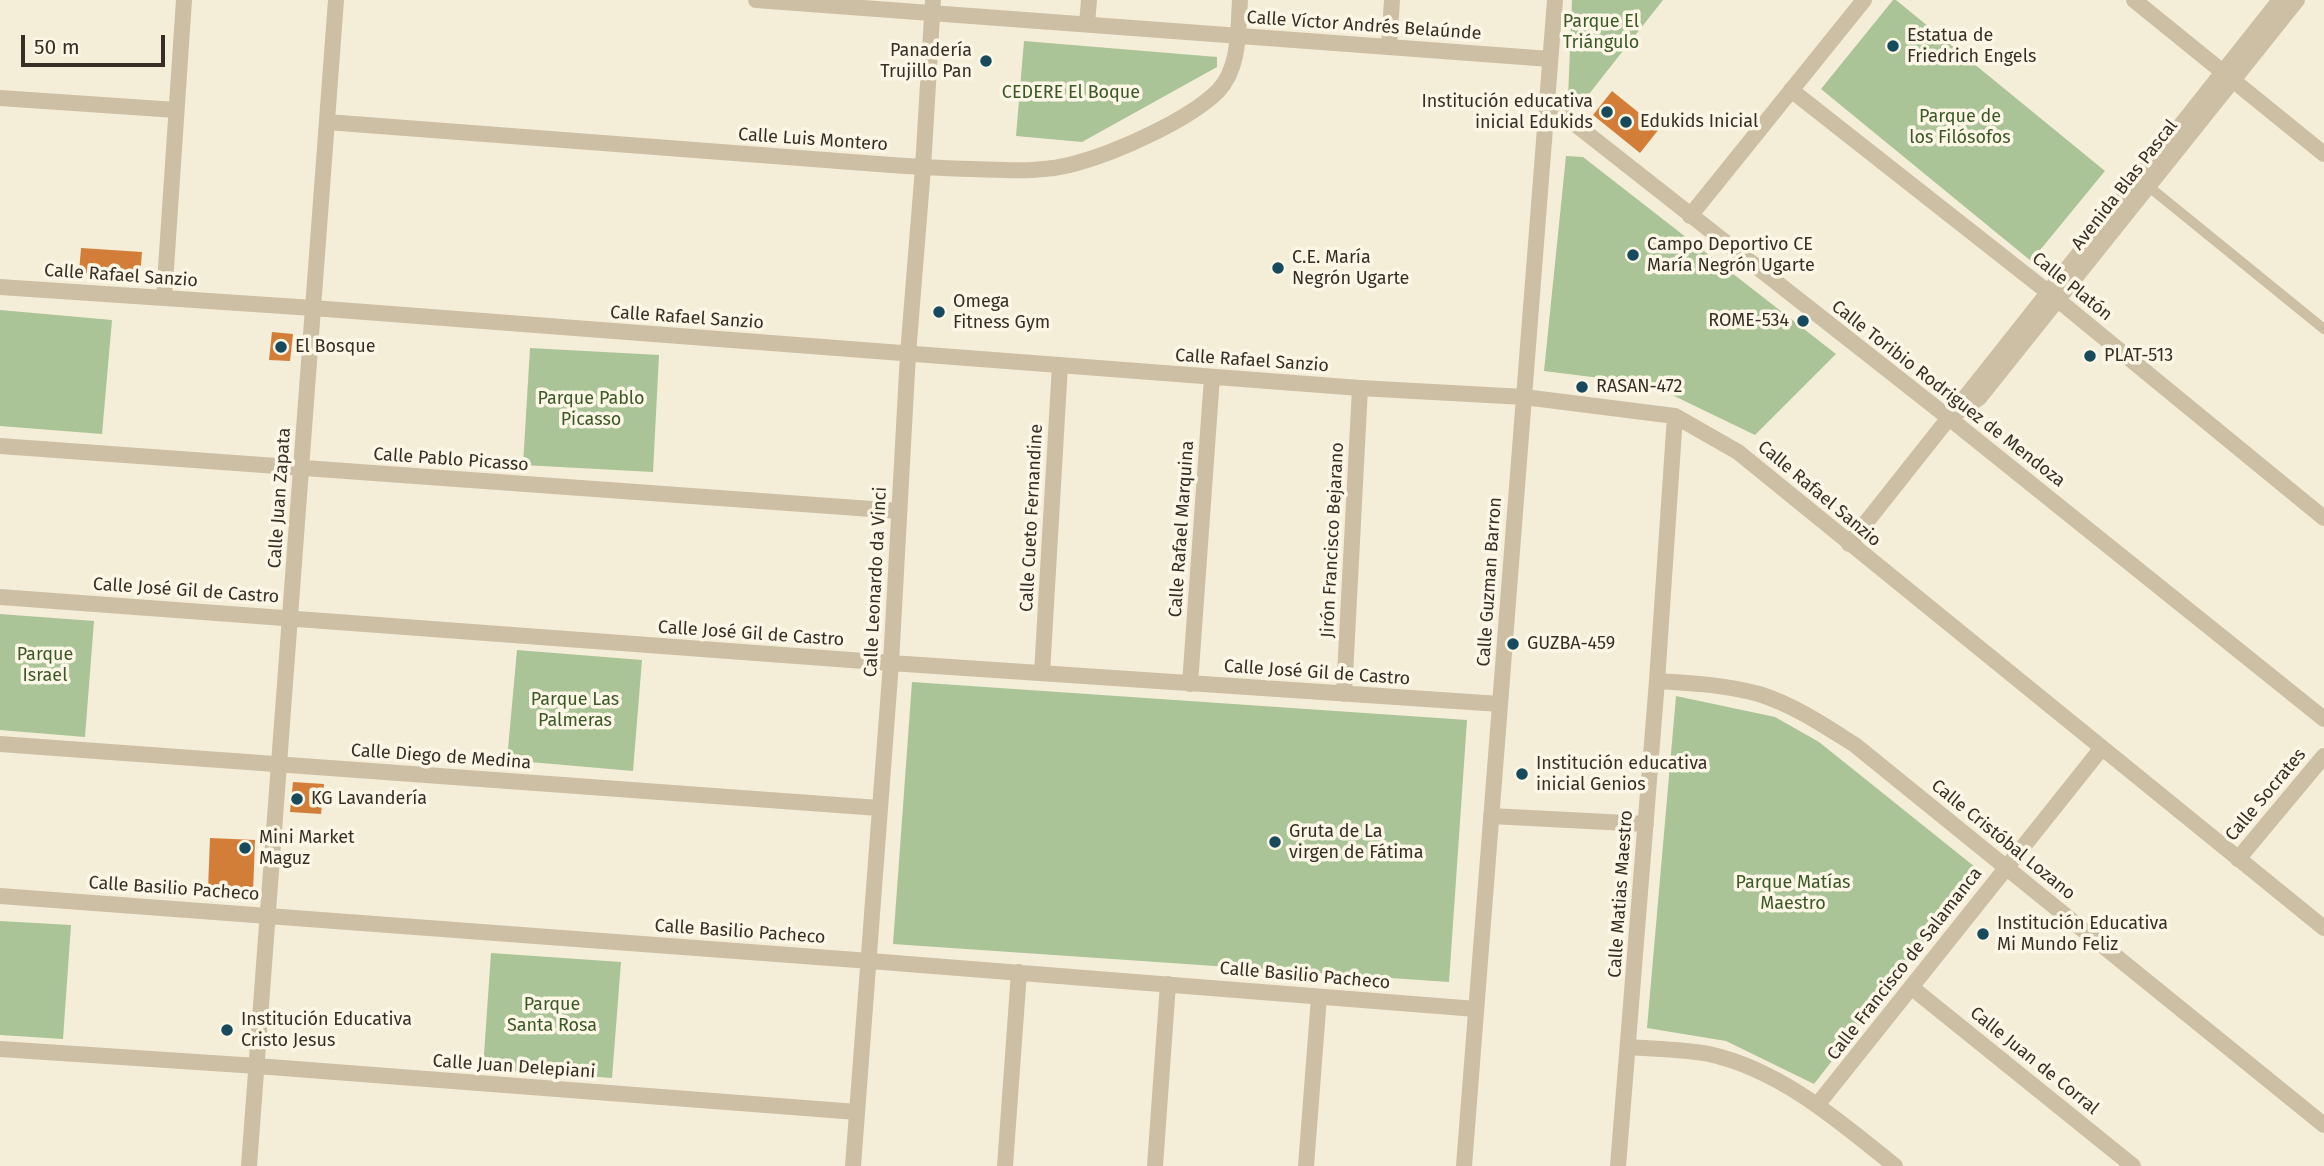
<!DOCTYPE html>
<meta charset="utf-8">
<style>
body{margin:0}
#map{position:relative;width:2324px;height:1166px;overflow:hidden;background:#f4edd8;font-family:"Fira Sans",sans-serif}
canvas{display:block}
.scale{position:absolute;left:21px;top:35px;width:144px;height:32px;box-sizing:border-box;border:4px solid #372f26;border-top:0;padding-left:9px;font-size:21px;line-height:24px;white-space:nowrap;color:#372f26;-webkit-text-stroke:5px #fbf6e5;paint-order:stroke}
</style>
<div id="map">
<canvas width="2324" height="1166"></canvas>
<div class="scale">50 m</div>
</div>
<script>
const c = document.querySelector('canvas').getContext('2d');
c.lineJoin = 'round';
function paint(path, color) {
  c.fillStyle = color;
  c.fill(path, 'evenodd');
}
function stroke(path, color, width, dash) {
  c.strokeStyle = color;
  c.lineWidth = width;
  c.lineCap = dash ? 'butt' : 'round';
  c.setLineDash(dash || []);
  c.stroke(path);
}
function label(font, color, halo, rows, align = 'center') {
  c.font = font + ' "Fira Sans",sans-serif';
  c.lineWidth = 7;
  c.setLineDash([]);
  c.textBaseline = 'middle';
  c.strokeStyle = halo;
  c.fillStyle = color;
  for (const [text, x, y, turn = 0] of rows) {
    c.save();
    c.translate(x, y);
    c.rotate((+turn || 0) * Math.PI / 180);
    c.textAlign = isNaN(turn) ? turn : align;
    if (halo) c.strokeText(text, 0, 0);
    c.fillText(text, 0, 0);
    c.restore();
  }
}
paint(new Path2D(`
 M1572 0H1663L1578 108 1568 98Z
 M1893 0H1896L2105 171 2031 261 1821 89Z
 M1024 41 1217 57V67L1082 142 1016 136Z
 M1566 156 1583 157 1836 354 1755 435 1670 394 1632 382 1544 371Z
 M0 310 112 320 102 434 0 426Z
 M530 348 659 355 653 472 523 465Z
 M0 614 94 621 85 737 0 730Z
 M517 650 642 660 633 771 507 760Z
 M912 682 1467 720 1449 982 893 944Z
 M1676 696 1775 717 1819 742 1980 871 1814 1084 1726 1041 1647 1028Z
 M0 921 71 925 63 1039 0 1035Z
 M491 953 621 962 612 1078 483 1069Z`), '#abc497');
paint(new Path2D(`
 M1612 91 1659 129 1640 153 1593 115Z
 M81 248 142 252 140 277 79 273Z
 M272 332 293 334 290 361 269 360Z
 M293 782 324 784 321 814 290 812Z
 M210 838 255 840 253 892 208 890Z`), '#d37e38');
stroke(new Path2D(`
 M2148 186 2324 329`), '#cdbfa3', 10);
stroke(new Path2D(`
 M756 0 1550 59
 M2134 0 2324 154
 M1087 24 1089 0
 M1389 47 1392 0
 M1791 90 2058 300 2324 518
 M0 98 176 110
 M1547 102 1949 418 2324 719
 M327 122C489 134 651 147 813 159 866 163 919 168 972 169 1007 170 1043 173 1077 163 1117 152 1189 120 1218 91 1240 68 1238 30 1240 0
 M1690 216 1864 0
 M0 287 313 308 1360 388 1524 397 1675 416 1738 452 2324 928
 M164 298 184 0
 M1960 411 1979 398 2297 0
 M0 446 899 511
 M1849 544 2280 0
 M0 597 891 663 1500 704
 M1042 673 1060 365
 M1657 681C1692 683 1726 685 1759 694 1794 705 1825 726 1855 745L2324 1125
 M1190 684 1212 377
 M1344 694 1360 388
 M0 744 879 808
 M1491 816 1646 824
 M2238 859 2324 756
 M0 896 870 961 1476 1009
 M1911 987 2133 1166
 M1629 1047C1655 1049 1683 1049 1709 1054 1781 1070 1839 1121 1895 1166
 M0 1049 257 1066 857 1112
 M1818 1104 2101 749
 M249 1166 336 0
 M853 1166 891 663 908 354 923 168 933 0
 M1005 1166 1019 972
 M1155 1166 1168 984
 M1306 1166 1319 997
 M1464 1166 1555 0
 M1618 1166 1657 681 1675 416`), '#cdbfa3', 16);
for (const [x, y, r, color] of [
 [1893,46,7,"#174a5d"],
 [986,61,7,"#174a5d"],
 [1607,112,7,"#174a5d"],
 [1626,122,7,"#174a5d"],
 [1633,255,7,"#174a5d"],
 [1278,268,7,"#174a5d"],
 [939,312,7,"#174a5d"],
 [1803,321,7,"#174a5d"],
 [281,347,7,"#174a5d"],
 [2090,356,7,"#174a5d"],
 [1582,387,7,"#174a5d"],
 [1513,644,7,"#174a5d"],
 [1522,774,7,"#174a5d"],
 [297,799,7,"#174a5d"],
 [1275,842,7,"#174a5d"],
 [245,848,7,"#174a5d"],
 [1983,934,7,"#174a5d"],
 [227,1030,7,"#174a5d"]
]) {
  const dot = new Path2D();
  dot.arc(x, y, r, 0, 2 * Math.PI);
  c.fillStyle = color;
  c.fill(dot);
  stroke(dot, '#fbf6e5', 2.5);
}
label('18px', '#3c5827', '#fbf6e5', [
 ["Parque El",1601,22],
 ["Triángulo",1601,43],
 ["CEDERE El Boque",1071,93],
 ["Parque de",1960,117],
 ["los Filósofos",1960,138],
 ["Parque Pablo",591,399],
 ["Picasso",591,420],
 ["Parque",45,655],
 ["Israel",45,676],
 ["Parque Las",575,700],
 ["Palmeras",575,721],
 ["Parque Matías",1793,883],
 ["Maestro",1793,904],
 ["Parque",552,1005],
 ["Santa Rosa",552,1026]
]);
label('18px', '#372f26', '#fbf6e5', [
 ["Calle Víctor Andrés Belaúnde",1364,26,4],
 ["Calle Luis Montero",813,140,4],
 ["Avenida Blas Pascal",2125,185,-52],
 ["Calle Rafael Sanzio",121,276,4],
 ["Calle Platón",2072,287,39],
 ["Calle Rafael Sanzio",687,318,4],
 ["Calle Rafael Sanzio",1252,361,4],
 ["Calle Toribio Rodriguez de Mendoza",1948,394,38],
 ["Calle Pablo Picasso",451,460,4],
 ["Calle Rafael Sanzio",1819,494,40],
 ["Calle Juan Zapata",280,498,-86],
 ["Calle Cueto Fernandine",1032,518,-87],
 ["Calle Rafael Marquina",1182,529,-86],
 ["Jirón Francisco Bejarano",1333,540,-87],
 ["Calle Leonardo da Vinci",876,582,-87],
 ["Calle Guzman Barron",1490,582,-86],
 ["Calle José Gil de Castro",186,591,4],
 ["Calle José Gil de Castro",751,634,4],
 ["Calle José Gil de Castro",1317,673,4],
 ["Calle Diego de Medina",441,757,4],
 ["Calle Socrates",2266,795,-50],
 ["Calle Cristóbal Lozano",2003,840,39],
 ["Calle Basilio Pacheco",174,889,4],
 ["Calle Matias Maestro",1621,894,-86],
 ["Calle Basilio Pacheco",740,932,4],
 ["Calle Francisco de Salamanca",1905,964,-52],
 ["Calle Basilio Pacheco",1305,976,5],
 ["Calle Juan de Corral",2034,1061,39],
 ["Calle Juan Delepiani",514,1067,4]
]);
label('18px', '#372f26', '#fbf6e5', [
 ["Estatua de",1907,36],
 ["Friedrich Engels",1907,57],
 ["Panadería",972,51,"right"],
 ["Trujillo Pan",972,72,"right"],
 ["Institución educativa",1593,102,"right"],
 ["inicial Edukids",1593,123,"right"],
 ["Edukids Inicial",1640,122],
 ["Campo Deportivo CE",1647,245],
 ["María Negrón Ugarte",1647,266],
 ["C.E. María",1292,258],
 ["Negrón Ugarte",1292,279],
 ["Omega",953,302],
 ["Fitness Gym",953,323],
 ["ROME-534",1789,321,"right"],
 ["El Bosque",295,347],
 ["PLAT-513",2104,356],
 ["RASAN-472",1596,387],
 ["GUZBA-459",1527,644],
 ["Institución educativa",1536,764],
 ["inicial Genios",1536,785],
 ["KG Lavandería",311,799],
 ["Gruta de La",1289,832],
 ["virgen de Fátima",1289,853],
 ["Mini Market",259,838],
 ["Maguz",259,859],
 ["Institución Educativa",1997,924],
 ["Mi Mundo Feliz",1997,945],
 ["Institución Educativa",241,1020],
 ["Cristo Jesus",241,1041]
], 'left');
</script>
